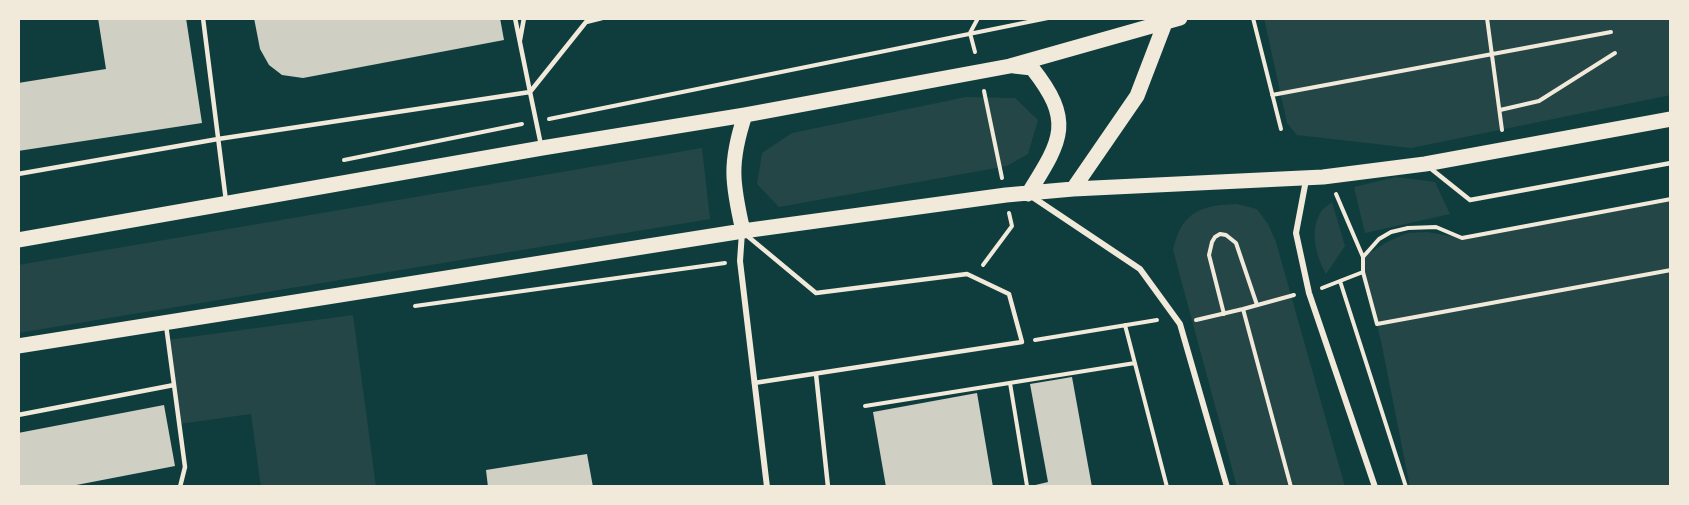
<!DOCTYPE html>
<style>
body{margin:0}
#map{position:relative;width:1689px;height:505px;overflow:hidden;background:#0f3d3e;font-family:"DejaVu Sans",sans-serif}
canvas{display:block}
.frame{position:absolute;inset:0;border:20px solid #f1e9da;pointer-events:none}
</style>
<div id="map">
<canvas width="1689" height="505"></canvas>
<div class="frame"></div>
</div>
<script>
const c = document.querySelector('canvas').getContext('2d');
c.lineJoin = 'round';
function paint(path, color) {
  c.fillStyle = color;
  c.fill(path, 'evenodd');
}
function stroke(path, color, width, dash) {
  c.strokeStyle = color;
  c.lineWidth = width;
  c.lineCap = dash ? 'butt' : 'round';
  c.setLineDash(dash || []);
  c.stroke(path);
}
paint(new Path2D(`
 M1264 18H1671V95L1411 148 1297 135 1287 123Z
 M966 97 1015 98 1038 120 1028 154 1007 166 779 207 757 184 762 153 792 133Z
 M702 148 710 219 18 333V265Z
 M1396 177 1435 182 1450 214 1365 233 1354 187Z
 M1671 199V487H1410L1381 341 1363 272V257L1387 242 1407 233 1427 232 1462 238Z
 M1332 202 1345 246 1326 274C1316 256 1309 230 1321 212 1323 208 1329 205 1332 202Z
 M1237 204 1257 209 1268 224 1276 242 1345 487H1237L1173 250C1181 212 1201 205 1237 204Z
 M353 315 376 487H261L251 414 179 424 168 340Z`), '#244646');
paint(new Path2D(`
 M98 18H186L202 123 18 151V83L106 69Z
 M254 18H500L504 40 303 78 282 75 269 65 260 49Z
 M1072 377 1092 487H1027L1048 482 1030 384Z
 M977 393 993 487H886L873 412Z
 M164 405 175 466 66 487H18V433Z
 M587 454 593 487H488L486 470Z`), '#cfcfc3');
stroke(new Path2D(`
 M1253 18 1281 129
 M1487 18 1502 130
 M975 52 970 33 978 18
 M984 91 1002 178
 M1272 95 1611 32
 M1500 110 1539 101 1615 53
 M549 119 1048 18
 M344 160 522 124
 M1336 194 1363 257V272
 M1363 257 1379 239 1391 232 1408 228 1436 227 1462 238 1671 199
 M983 265 1012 226 1009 213
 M1340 281 1406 487
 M1322 288 1363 272 1377 324 1671 270
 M415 306 725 263
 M1243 309 1291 487
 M1224 314 1209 255 1212 242 1215 237 1220 234 1226 235 1236 243 1257 305
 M1196 320 1243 309 1294 295
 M1125 325 1167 487
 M1035 340 1157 320
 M1010 383 1027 486
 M865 406 1135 363`), '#f1e9da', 4);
stroke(new Path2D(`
 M203 18 226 201
 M520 40 524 18
 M541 145 530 92 586 22 602 18
 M1430 168 1470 200 1671 163
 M18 174 218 139 530 92 515 18
 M745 234 816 293 967 274 1009 294 1022 342 754 383
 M166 325 185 467 180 487
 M816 374 828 487
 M18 415 174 385`), '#f1e9da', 4.5);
stroke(new Path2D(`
 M1306 180 1296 233 1309 293 1375 487
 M1031 196 1140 269 1180 324 1227 487
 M742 232 740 261 767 487`), '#f1e9da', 6);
stroke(new Path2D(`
 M1014 66 1032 68C1075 122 1061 141 1028 194
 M1073 189 1137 96 1165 23
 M743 231C732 183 729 163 745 115
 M18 240 542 148 745 115 1010 66 1180 18
 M18 346 743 231 1006 195 1073 189 1323 177 1425 164 1671 119`), '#f1e9da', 15);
</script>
